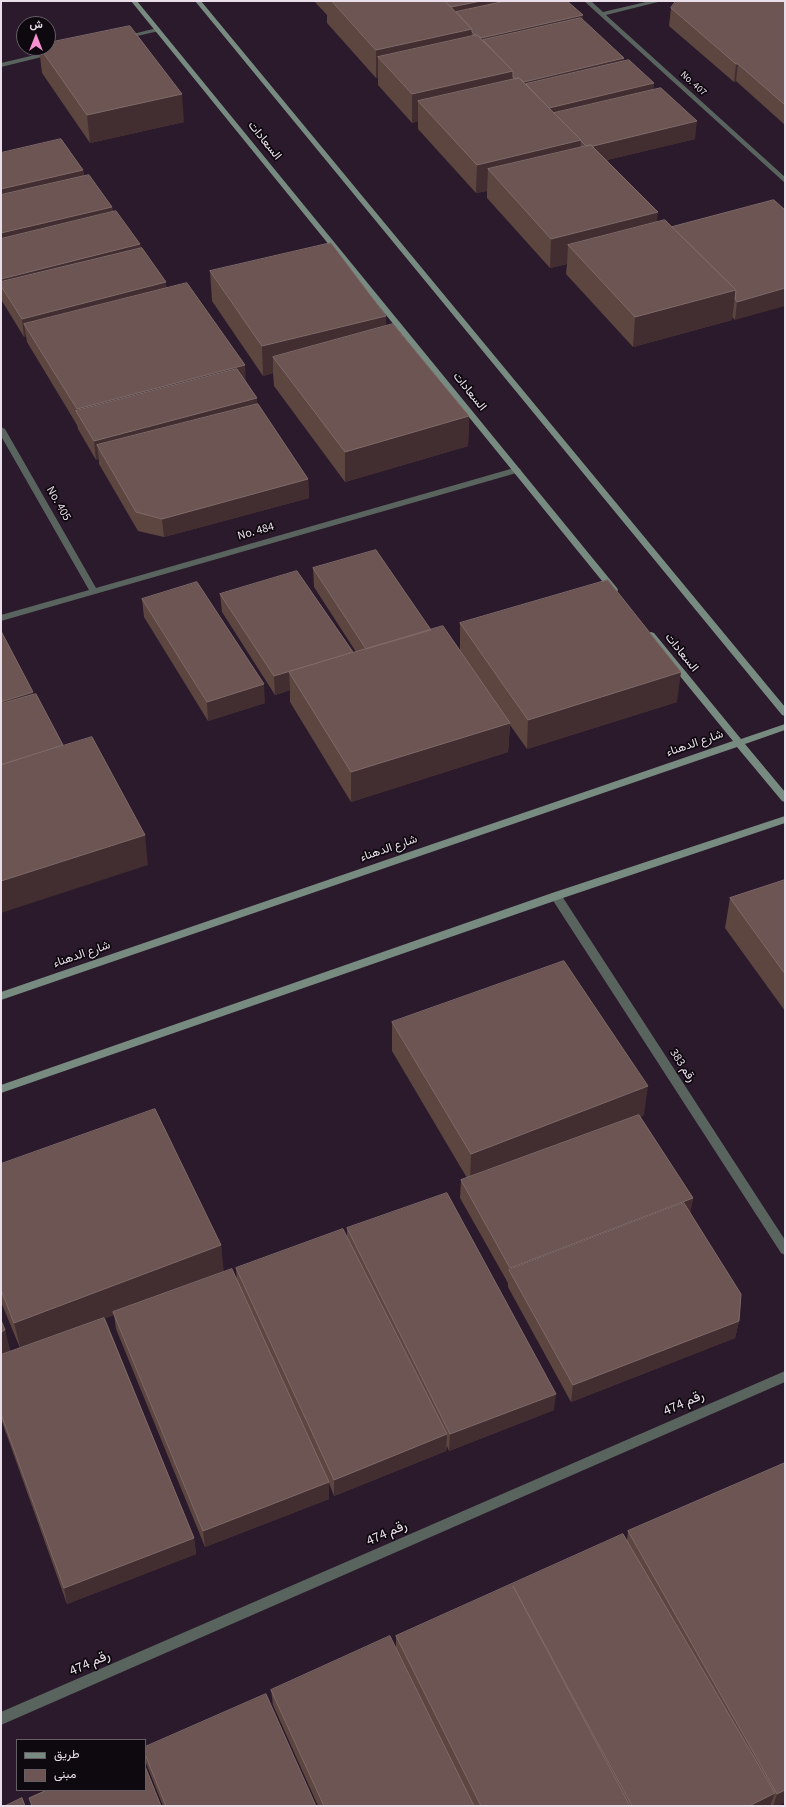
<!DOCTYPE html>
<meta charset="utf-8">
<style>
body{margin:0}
#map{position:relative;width:786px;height:1807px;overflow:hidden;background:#2a1a2b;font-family:"Source Sans 3",Vazirmatn,sans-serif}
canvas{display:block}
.frame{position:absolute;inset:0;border:2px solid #e9deea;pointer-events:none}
.legend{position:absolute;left:16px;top:1739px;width:130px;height:52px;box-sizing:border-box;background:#0e080f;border:1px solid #665e67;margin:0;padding:5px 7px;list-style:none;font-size:12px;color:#e9deea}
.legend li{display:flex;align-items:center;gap:8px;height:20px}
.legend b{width:20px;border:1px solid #665e67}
.north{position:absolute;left:16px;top:16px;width:40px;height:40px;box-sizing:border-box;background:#0e080f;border:1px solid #665e67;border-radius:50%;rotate:0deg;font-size:11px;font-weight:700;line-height:16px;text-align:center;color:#e9deea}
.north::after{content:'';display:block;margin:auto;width:14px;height:18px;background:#f690d0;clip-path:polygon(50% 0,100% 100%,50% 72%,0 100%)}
</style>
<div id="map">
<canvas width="786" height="1807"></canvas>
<div class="frame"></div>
<ul class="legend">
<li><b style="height:5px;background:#788b81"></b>طريق</li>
<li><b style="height:11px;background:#6c5552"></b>مبنى</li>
</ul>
<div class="north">ش</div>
</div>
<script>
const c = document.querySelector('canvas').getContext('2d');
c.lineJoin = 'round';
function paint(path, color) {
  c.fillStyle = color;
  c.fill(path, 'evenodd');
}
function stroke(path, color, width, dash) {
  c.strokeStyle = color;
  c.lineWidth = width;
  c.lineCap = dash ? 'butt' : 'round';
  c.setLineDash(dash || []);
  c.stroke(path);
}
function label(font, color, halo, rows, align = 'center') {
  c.font = font + ' "Source Sans 3",Vazirmatn,sans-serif';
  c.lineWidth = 3.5;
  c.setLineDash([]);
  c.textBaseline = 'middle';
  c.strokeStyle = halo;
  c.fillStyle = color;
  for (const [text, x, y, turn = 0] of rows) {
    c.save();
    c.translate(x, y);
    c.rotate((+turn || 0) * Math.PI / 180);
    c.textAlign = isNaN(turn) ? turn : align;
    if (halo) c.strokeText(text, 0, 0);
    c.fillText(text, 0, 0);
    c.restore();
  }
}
paint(new Path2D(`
 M584 1H591L603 12 650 1H662L606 15 785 177V183Z
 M157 28 160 30 159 31 124 39 121 37Z
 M52 51 55 53 54 54 1 67V63Z
 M1 427 5 429 96 588 514 468 517 467 521 470 520 472 1 621V615L89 590 1 436Z
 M556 892 560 893 785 1240V1255L781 1253 552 899 551 896Z
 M785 1371V1382L1 1725V1712Z`), '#59645e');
paint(new Path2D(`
 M131 1H137L617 588 618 590 617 592H611Z
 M195 1H201L785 707V716L782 715Z
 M651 632 654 633 741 739 785 724V730L745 744 785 792V802L782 801 737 747 1 1000V992L733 741 648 637 647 635 648 633Z
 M785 816V823L560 899 1 1093V1085L552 893Z`), '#788b81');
paint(new Path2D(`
 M314 1H567L582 20 624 58V61L654 83 653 90 695 139 607 160 657 222 672 227 774 200 735 320 732 317V320L633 347 566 274 567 264 550 268 487 198V191L476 193 418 129V121L412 123 378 85V77L376 78 327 23V15Z
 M785 1V125L736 81 734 82 669 26 671 8Z
 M39 48H48L184 122 90 143 42 73Z
 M1 153 83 170 84 176 112 207 113 212 140 244 141 248 167 288 246 382 257 404 308 479 309 498 164 537 138 531 99 464V459L96 460 78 429 77 425 27 342 26 336 24 337 2 301Z
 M210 271 386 316V326L469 416 468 446 345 482 274 386 273 373 263 376 212 301Z
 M313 568 431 630 460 651V623L677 702 527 749 510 725 508 752 351 802 290 702V690L275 695 222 612 220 594 353 652V653L356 652 314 587Z
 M142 599 265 703 208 721 144 617Z
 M785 880V1011L725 928 730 898Z
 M392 1022 644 1115 640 1117 693 1198 690 1213 739 1321 735 1338 571 1402 508 1287V1283L460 1198 461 1180 467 1178 392 1051Z
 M1 1164 221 1245 223 1272 237 1281 236 1268 347 1237V1228L554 1410 449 1451 447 1446 446 1451 334 1496 329 1483V1499L205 1547 116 1329 114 1315 105 1318 194 1538 196 1554 67 1604 1 1419V1320L5 1330 10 1352 20 1348 1 1302Z
 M785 1463V1802L777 1806H318L273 1705 271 1690 396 1648V1636L627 1540 628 1531Z
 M145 1747 316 1806H163L146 1763 145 1760Z`), '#5d4540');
paint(new Path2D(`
 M481 1H550L462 22 448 8Z
 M583 15 582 33 490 53 478 39Z
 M472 29 471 57H378V77L376 78V50Z
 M624 58 623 76 536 96 519 83Z
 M736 64H738L736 81 734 82Z
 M513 71 512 99 418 101V121L412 123V94Z
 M654 83 652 100 554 113 548 108Z
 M182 94 184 122 90 143 87 115Z
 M697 121 695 139 586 165 587 148Z
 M581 140 579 168 488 169 487 191 476 193 477 165Z
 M83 170 85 187 1 207V189Z
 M112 207 114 225 1 252V233Z
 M658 212 655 241 568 245 567 264 550 268 551 239Z
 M140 244 142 263 1 286V279Z
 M166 282 168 301 24 324 26 336 24 337 22 319Z
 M785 288V306L735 320 737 302Z
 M736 290 732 320 633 347 635 317Z
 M386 316V345L273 357V373L263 376 262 346Z
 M245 365 246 383 78 414 77 409Z
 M257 398 258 416 97 445 99 459 96 460 94 441Z
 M469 416 468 446 345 482V452Z
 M308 479 309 498 164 537 162 519Z
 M353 652V671L289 672 290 690 275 695 274 676Z
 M681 672 677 702 527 749 528 720Z
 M264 684 265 703 208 721 207 702Z
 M33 692 36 711 1 722V702Z
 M510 723 508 752 351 802V772Z
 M145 835 148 865 1 913V881Z
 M648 1086 644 1115 470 1182 471 1154Z
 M693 1198 690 1215 510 1272V1268Z
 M221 1245 224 1273 113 1312 114 1315 21 1350 14 1323Z
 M739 1321 735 1338 571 1402 573 1385Z
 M5 1330 12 1357 1 1361V1332Z
 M556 1394 554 1410 449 1451 450 1434Z
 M447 1434 446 1451 334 1496V1480Z
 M329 1482V1499L205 1547 203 1531Z
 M194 1538 196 1554 67 1604 64 1588Z
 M785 1790V1802L777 1806H773L777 1794Z
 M775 1793 770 1806H749Z`), '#422d30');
const building = new Path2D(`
 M332 1H445L472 29 376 50Z
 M445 1H481L451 7Z
 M506 1H567L583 15 481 38 477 35H475L472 32V29L456 12Z
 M676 1H785V105L738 64H736L671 8Z
 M581 18 624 58 524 82 519 78 515 79 513 77V71L483 40Z
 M130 26 182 94 87 115 40 48H48V43Z
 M477 35 513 71 412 94 378 57Z
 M629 60 654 83 549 108 526 84Z
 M519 78 581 140 477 165 418 101Z
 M661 88 697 121 593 146 591 145 586 146 581 141V140L554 113Z
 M61 139 83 170 1 189V153Z
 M591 145 658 212 551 239 488 169Z
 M89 175 112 207 1 233V195Z
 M774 200 785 210V288L737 302 735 299 736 290 672 227Z
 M116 211 140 244 1 279V239Z
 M665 220 736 290 635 317 568 245Z
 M331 243 386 316 262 346 210 271Z
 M142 248 166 282 22 319 1 286V282Z
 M187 283 245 365 77 409 24 324Z
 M393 324 469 416 345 452 273 357Z
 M237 369 257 398 94 441 76 411Z
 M258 404 308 479 162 519 136 512 97 445Z
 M376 550 431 630 366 649 313 568Z
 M297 571 353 652 274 676 220 594Z
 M608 580 681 672 528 720 460 623Z
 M197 582 264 684 207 702 142 599Z
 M443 626 510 723 351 772 289 672Z
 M1 631 33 692 1 702Z
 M36 694 63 745 1 765V704Z
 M92 737 145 835 1 881V765Z
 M785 880V974L730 898Z
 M564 961 648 1086 471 1154 392 1022Z
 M155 1109 221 1245 14 1323 1 1290V1164Z
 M639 1115 693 1198 510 1268 461 1180Z
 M447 1193 556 1394 450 1434 347 1228Z
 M684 1203 741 1294 739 1321 573 1385 509 1270Z
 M343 1229 447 1434 334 1480 236 1268Z
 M232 1269 329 1482 203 1531 113 1312Z
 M104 1318 194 1538 64 1588 1 1414V1355Z
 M1 1320 5 1330 1 1332Z
 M785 1463V1790L777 1794 628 1531Z
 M623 1534 775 1793 749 1806H632L513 1586 630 1806H481L396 1636Z
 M390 1636 474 1806H324L271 1690Z
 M266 1694 316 1806H166L145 1754V1747Z
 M145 1766 161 1806H32L29 1798 47 1790H145Z
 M22 1798 25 1806H5Z`);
paint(building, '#6c5552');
stroke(building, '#7f6a6a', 1);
label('10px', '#e9deea', '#0e080f', [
 ["No. 407",693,84,42]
]);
label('12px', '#e9deea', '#0e080f', [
 ["السعادات",264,141,51],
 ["السعادات",469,392,51],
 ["No. 405",58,504,60],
 ["No. 484",256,532,-16],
 ["السعادات",681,653,51],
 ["شارع الدهناء",695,744,-19],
 ["شارع الدهناء",389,849,-19],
 ["شارع الدهناء",82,955,-19],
 ["رقم 383",682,1066,57]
]);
label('14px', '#e9deea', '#0e080f', [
 ["رقم 474",684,1404,-24],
 ["رقم 474",387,1534,-24],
 ["رقم 474",90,1664,-24]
]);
</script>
